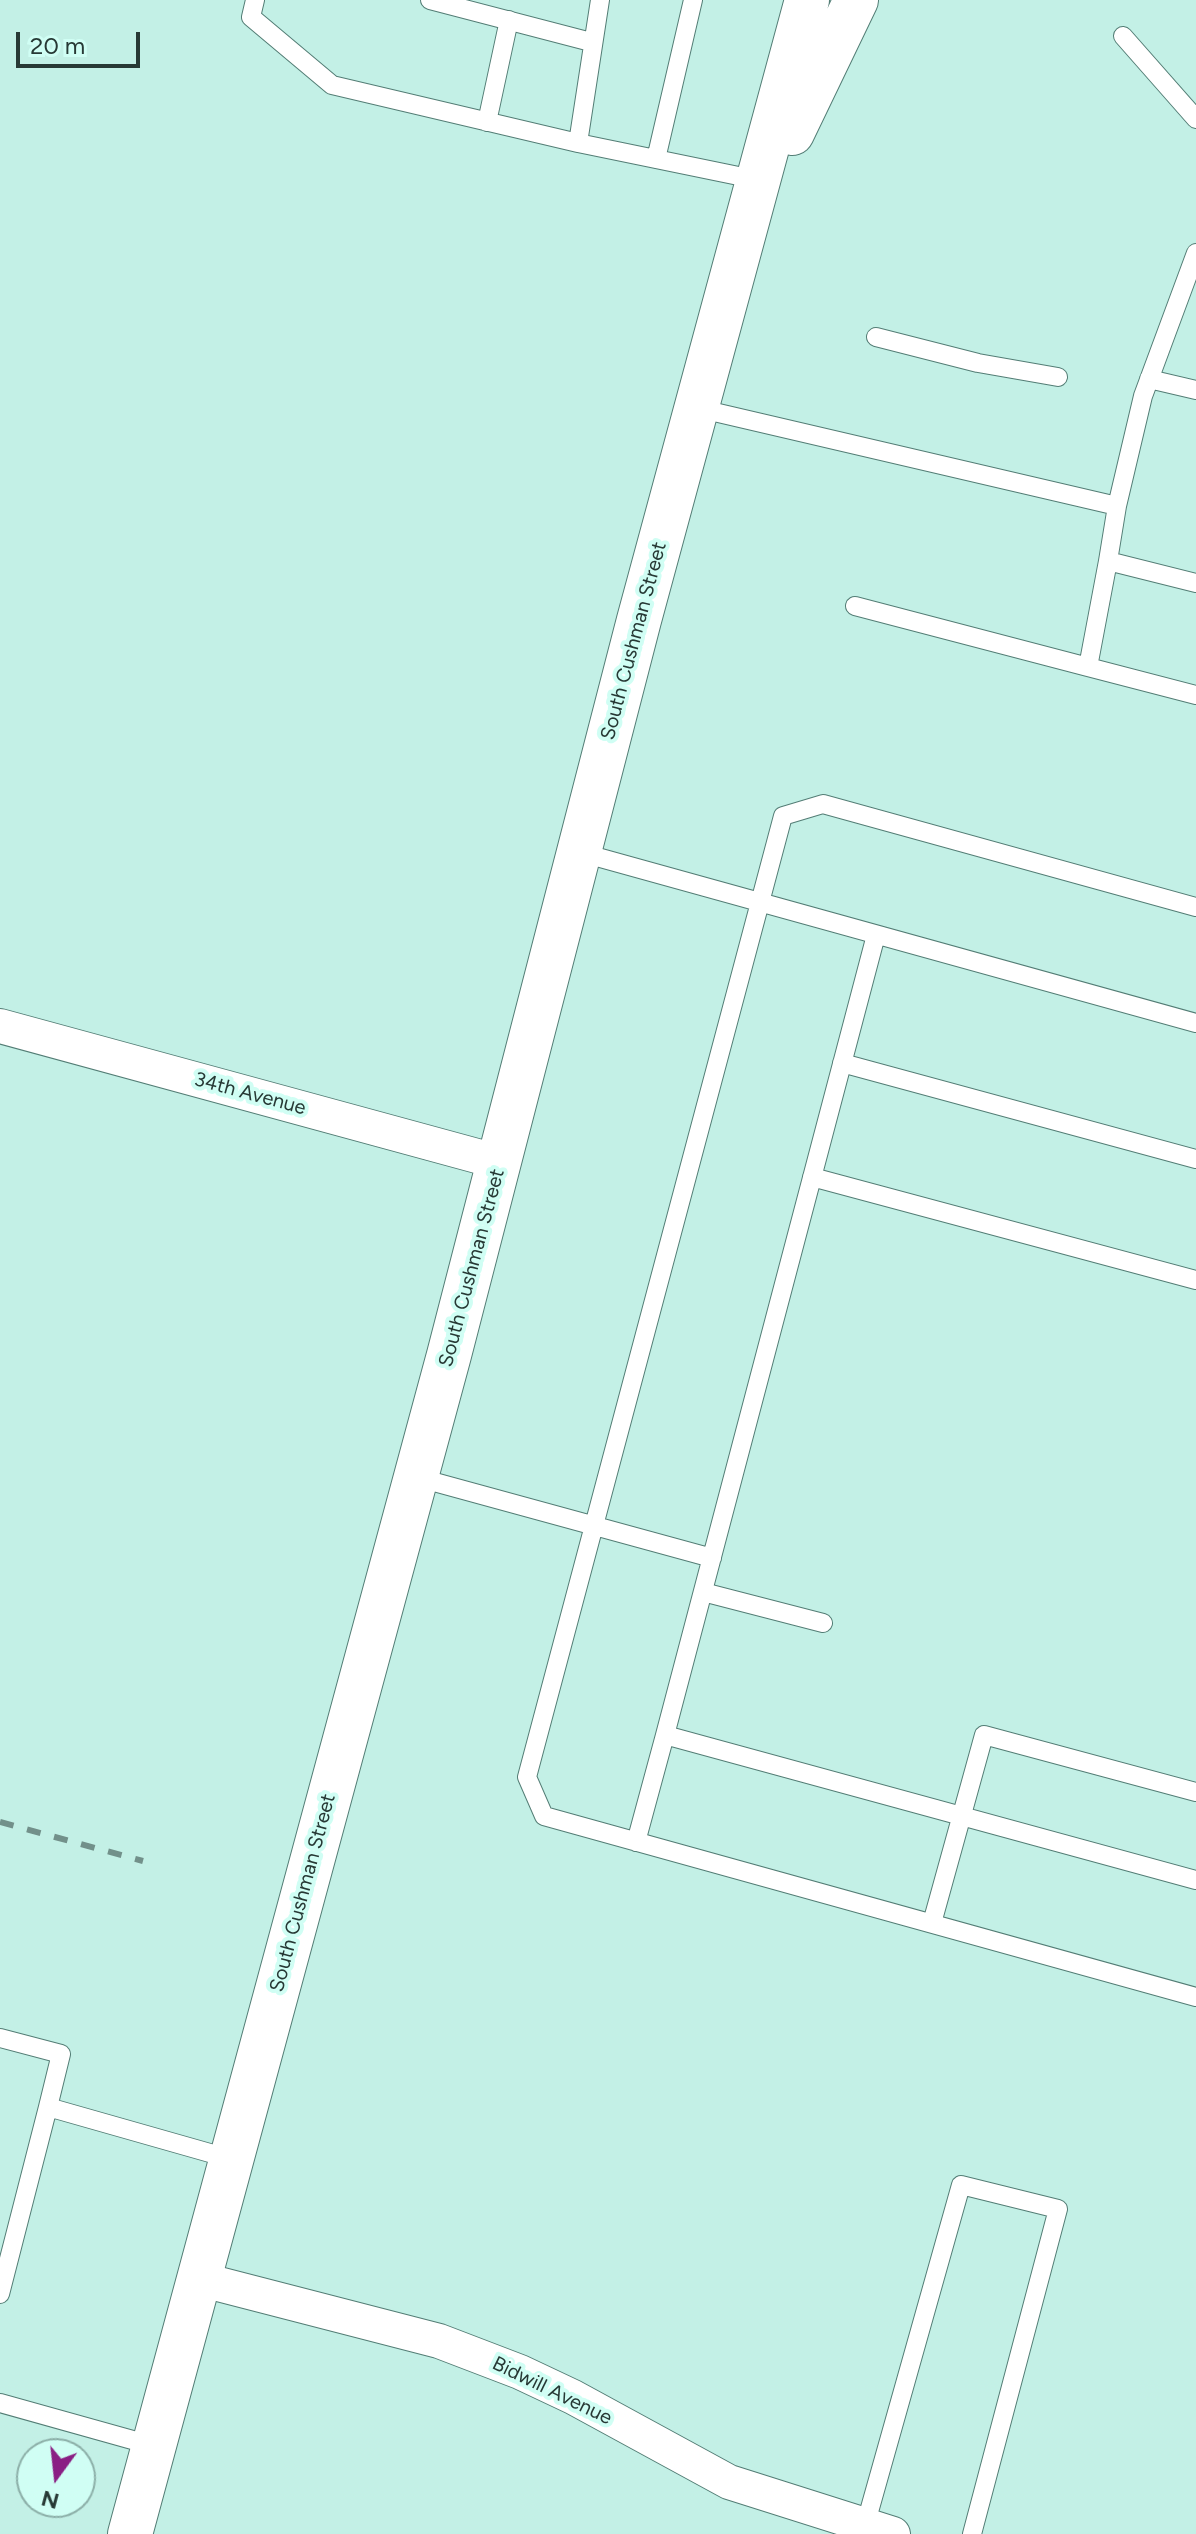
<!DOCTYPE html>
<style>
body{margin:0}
#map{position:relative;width:1196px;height:2534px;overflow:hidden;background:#c3f0e6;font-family:Figtree,sans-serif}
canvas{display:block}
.north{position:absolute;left:16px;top:2438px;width:80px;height:80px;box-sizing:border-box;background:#d0fef4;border:2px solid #8cafa8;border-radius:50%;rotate:195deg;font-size:22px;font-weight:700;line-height:32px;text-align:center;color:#273935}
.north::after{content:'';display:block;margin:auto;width:28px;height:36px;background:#8a1f84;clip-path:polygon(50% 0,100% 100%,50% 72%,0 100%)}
.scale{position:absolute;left:16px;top:32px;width:124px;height:36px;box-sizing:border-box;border:4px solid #273935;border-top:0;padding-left:10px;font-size:24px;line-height:28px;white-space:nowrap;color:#273935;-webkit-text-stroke:6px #d0fef4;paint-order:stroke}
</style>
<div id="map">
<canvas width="1196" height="2534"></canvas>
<div class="north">N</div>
<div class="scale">20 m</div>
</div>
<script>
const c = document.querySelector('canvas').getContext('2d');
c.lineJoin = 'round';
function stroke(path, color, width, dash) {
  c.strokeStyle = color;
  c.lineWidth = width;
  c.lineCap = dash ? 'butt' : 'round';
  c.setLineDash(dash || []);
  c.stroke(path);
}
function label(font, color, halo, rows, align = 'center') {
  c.font = font + ' Figtree,sans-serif';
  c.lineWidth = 8;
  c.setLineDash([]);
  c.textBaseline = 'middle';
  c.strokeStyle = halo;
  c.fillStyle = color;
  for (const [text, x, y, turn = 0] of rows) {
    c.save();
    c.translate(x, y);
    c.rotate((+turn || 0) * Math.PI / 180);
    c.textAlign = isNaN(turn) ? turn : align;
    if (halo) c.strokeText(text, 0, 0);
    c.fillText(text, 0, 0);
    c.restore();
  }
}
const service = new Path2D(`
 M255 0 251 17 332 85 578 143
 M430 0 591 42
 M600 0 578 143 758 180
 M1123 36 1196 119
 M487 122 509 20
 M656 159 693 0
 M876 337 978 363 1058 377
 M1149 379 1196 390
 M697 408 1117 506 1143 396 1196 253
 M1117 506 1108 561 1196 583
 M1108 561 1088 667 1196 695
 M855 606 1088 667
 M579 852 1196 1023
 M1196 907 823 804 783 816 527 1777 544 1816 1196 1997
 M876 935 665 1735 1196 1880
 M842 1063 1196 1159
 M812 1177 1196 1280
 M416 1477 712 1558
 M703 1592 823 1623
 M636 1842 665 1735
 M932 1923 984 1735 1196 1792
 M0 2038 61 2054 48 2107
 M0 2294 48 2107 231 2159
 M0 2403 154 2446
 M863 2533 961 2185 1058 2209 972 2534`);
const minor = new Path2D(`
 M0 1026 499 1162
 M199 2279 439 2341 520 2372 573 2397 729 2482 893 2534`);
const secondary = new Path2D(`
 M792 133 856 0
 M130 2534 449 1355 639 620 807 0`);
stroke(service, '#537d75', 20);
stroke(minor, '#537d75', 36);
stroke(secondary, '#537d75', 46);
stroke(service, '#fff', 18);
stroke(minor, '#fff', 34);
stroke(secondary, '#fff', 44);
stroke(new Path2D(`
 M0 1822 143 1861`), '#72908a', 6, [14, 14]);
label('20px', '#273935', '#d0fef4', [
 ["South Cushman Street",634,641,-75],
 ["34th Avenue",250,1094,15],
 ["South Cushman Street",472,1268,-75],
 ["South Cushman Street",303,1893,-75],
 ["Bidwill Avenue",552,2391,26]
]);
</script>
